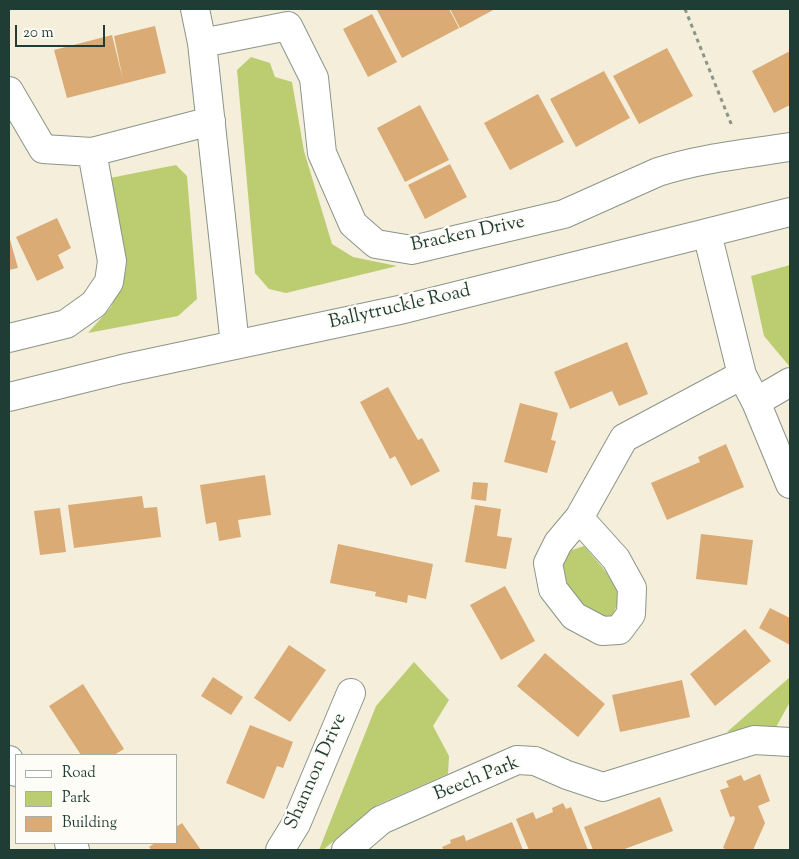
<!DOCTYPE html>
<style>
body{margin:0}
#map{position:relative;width:799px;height:859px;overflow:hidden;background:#f5eedb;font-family:"Sorts Mill Goudy",serif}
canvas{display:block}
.frame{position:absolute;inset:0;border:10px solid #1f3d34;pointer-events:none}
.legend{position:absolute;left:15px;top:754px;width:162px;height:90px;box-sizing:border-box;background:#fdfcf7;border:1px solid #a4b0a9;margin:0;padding:6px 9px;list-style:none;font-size:15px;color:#1f3d34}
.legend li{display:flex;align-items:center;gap:10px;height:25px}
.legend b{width:25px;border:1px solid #a4b0a9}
.scale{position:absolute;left:15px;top:25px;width:90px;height:22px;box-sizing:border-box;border:2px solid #1f3d34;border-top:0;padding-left:6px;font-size:15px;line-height:18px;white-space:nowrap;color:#1f3d34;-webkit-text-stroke:4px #fdfcf7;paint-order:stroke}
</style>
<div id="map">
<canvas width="799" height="859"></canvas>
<div class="frame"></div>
<ul class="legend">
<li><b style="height:6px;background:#fff"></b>Road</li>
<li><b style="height:14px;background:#bbcd70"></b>Park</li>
<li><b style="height:14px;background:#daab75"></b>Building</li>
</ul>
<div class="scale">20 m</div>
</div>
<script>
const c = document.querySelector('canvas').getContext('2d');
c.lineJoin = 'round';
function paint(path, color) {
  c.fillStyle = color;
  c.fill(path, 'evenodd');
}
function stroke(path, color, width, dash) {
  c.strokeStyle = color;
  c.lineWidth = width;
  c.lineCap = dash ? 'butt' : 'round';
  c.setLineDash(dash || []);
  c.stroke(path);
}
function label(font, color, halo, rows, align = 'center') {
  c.font = font + ' "Sorts Mill Goudy",serif';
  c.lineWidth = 5;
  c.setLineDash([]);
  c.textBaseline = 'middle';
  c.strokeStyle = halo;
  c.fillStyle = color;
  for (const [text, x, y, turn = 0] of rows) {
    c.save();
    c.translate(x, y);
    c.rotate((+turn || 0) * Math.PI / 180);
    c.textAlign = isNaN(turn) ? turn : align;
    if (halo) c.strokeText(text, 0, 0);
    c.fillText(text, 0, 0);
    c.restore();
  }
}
paint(new Path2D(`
 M251 57 270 63 275 77 292 82 304 151 332 244 353 257 397 266 286 293 269 289 255 273 237 70Z
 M176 165 187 176 197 299 178 316 88 333 111 307 125 273 110 178Z
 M790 265V367L764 336 751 276Z
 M584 546 602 567 622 593 610 622 588 614 568 595 560 574 569 551Z
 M414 662 449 700 433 726 449 756 448 774 377 805 323 850H319L376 706Z
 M790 677V702L775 729 727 732Z`), '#bbcd70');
paint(new Path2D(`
 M379 9H449L459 28 402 58 377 10Z
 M450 9H495L460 28Z
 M372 14 397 62 368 77 343 29Z
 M155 26 166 73 67 98 54 50 112 35 123 80 114 36Z
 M667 48 693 96 639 124 613 76Z
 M790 51V105L774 113 752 71Z
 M604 71 630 118 576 147 550 99Z
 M538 94 564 142 510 170 484 123Z
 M420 105 449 160 405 182 377 128Z
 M450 164 467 197 425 219 408 185Z
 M57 218 71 248 58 255 64 268 37 281 16 237Z
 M9 236 18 268 9 270Z
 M627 342 648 394 619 406 612 391 570 409 554 372Z
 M388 387 418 440 422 438 440 471 411 486 395 456 390 459 360 402Z
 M520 403 558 413 551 440 556 441 547 473 504 462Z
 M726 444 744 487 667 520 651 483 700 462 698 457Z
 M265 475 271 515 238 520 241 537 219 541 216 522 206 524 200 485Z
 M473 482 488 483 486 501 471 499Z
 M142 496 144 508 157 507 161 537 74 548 68 505Z
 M475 505 501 509 497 536 512 538 506 569 465 562Z
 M60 508 66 552 40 555 34 511Z
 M701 534 753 540 747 585 696 579Z
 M338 544 433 564 426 599 408 595 407 603 375 596 376 592 330 583Z
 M505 586 535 641 501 660 470 605Z
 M770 608 790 618V645L759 628Z
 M745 629 771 661 715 706 690 674Z
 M289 645 326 670 290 722 254 698Z
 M545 653 605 704 578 737 517 686Z
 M213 677 243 697 231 715 201 696Z
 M682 680 690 717 620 732 612 695Z
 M83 684 124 749 114 755H81L49 706Z
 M250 725 293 742 283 768 277 766 264 799 226 783Z
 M760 774 770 801 758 806 765 823 753 850H728L723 848 735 819 734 816 730 817 720 790 729 787 726 781 741 775 744 781Z
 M660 797 673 831 622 850H593L584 827Z
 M563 803 566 809 571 807 588 850H529L516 819 533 812 536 819 553 812 552 808Z
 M512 822 523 850H444L442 847 451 843 450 840 464 835 466 841Z
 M182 823 201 850H152L149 847 155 843H176V827Z`), '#daab75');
const minor = new Path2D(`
 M195 9 202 43 235 345
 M202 43 288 26 314 78 322 153 353 224 376 244 412 250 564 214 658 172C701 158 745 154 790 147
 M9 91 43 149 92 152 211 121
 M707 233 742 375 756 402 790 382
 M9 338 66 324 94 304 109 282 112 261 92 152
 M9 397 122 369 404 309 790 212
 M756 402 790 484
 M579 518 558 543 548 563 553 589 574 616 602 631 619 630 631 614 632 588 616 559 579 518 624 438 742 375
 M9 760 16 772
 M69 843 75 850
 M280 850 296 824 351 693
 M346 850 381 820 517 760 535 761 567 775 603 787 754 740 790 742`);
stroke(minor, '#8a9688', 30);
stroke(new Path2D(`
 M685 9 732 126`), '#8a9688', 3, [4, 4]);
stroke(minor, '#fff', 28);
label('19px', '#1f3d34', '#fdfcf7', [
 ["Bracken Drive",468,235,-12],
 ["Ballytruckle Road",400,308,-13],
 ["Shannon Drive",317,772,-66],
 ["Beech Park",477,780,-22]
]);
</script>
